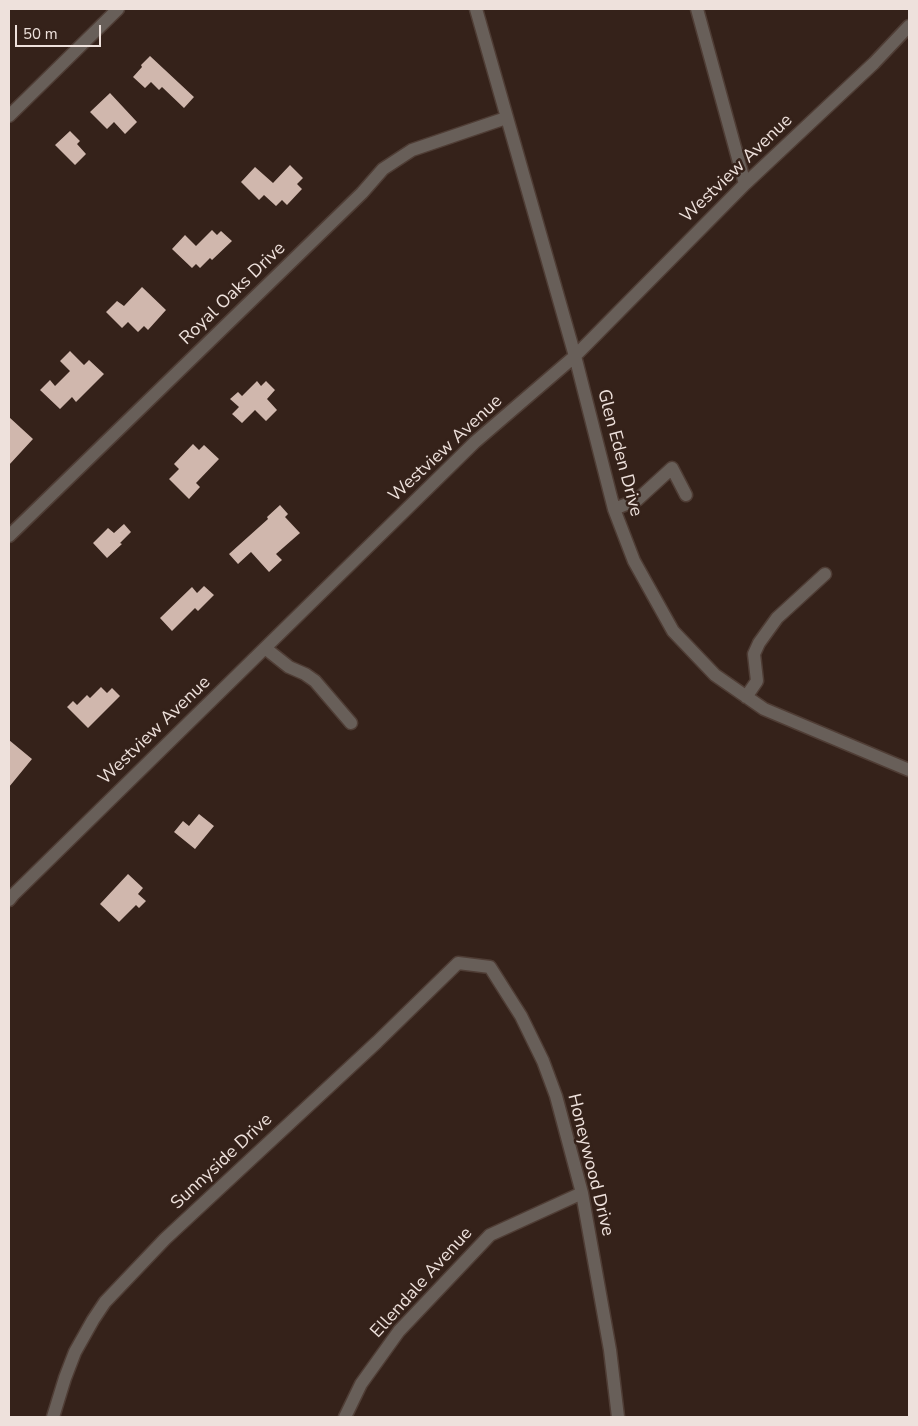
<!DOCTYPE html>
<style>
body{margin:0}
#map{position:relative;width:918px;height:1426px;overflow:hidden;background:#35221a;font-family:"Nunito Sans",sans-serif}
canvas{display:block}
.frame{position:absolute;inset:0;border:10px solid #eee1dc;pointer-events:none}
.scale{position:absolute;left:15px;top:25px;width:86px;height:22px;box-sizing:border-box;border:2px solid #eee1dc;border-top:0;padding-left:6px;font-size:15px;line-height:18px;white-space:nowrap;color:#eee1dc;-webkit-text-stroke:4px #35221a;paint-order:stroke}
</style>
<div id="map">
<canvas width="918" height="1426"></canvas>
<div class="frame"></div>
<div class="scale">50 m</div>
</div>
<script>
const c = document.querySelector('canvas').getContext('2d');
c.lineJoin = 'round';
function paint(path, color) {
  c.fillStyle = color;
  c.fill(path, 'evenodd');
}
function stroke(path, color, width, dash) {
  c.strokeStyle = color;
  c.lineWidth = width;
  c.lineCap = dash ? 'butt' : 'round';
  c.setLineDash(dash || []);
  c.stroke(path);
}
function label(font, color, halo, rows, align = 'center') {
  c.font = font + ' "Nunito Sans",sans-serif';
  c.lineWidth = 5;
  c.setLineDash([]);
  c.textBaseline = 'middle';
  c.strokeStyle = halo;
  c.fillStyle = color;
  for (const [text, x, y, turn = 0] of rows) {
    c.save();
    c.translate(x, y);
    c.rotate((+turn || 0) * Math.PI / 180);
    c.textAlign = isNaN(turn) ? turn : align;
    if (halo) c.strokeText(text, 0, 0);
    c.fillText(text, 0, 0);
    c.restore();
  }
}
paint(new Path2D(`
 M150 56 194 97 184 108 162 87 159 90 151 82 145 88 133 77 142 67 141 65Z
 M110 93 137 122 125 134 114 122 107 129 90 112Z
 M70 131 80 141 77 144 86 154 75 165 55 145Z
 M290 165 303 178 297 184 302 189 287 205 282 200 276 206 264 195 259 200 241 182 255 167 273 183Z
 M212 230 217 235 221 231 232 241 212 260 210 258 200 268 196 264 192 268 172 249 185 235 196 246Z
 M142 287 166 310 148 330 144 326 138 332 128 322 122 328 106 312 117 301 124 306Z
 M70 351 84 365 89 360 104 374 76 402 72 397 60 409 40 390 50 380 55 386 70 371 60 361Z
 M257 381 261 386 266 381 275 390 267 399 277 410 266 421 255 410 242 423 232 414 239 407 230 399 238 392 242 396Z
 M9 417 33 439 9 465Z
 M193 444 199 450 204 445 219 459 196 483 200 487 189 499 169 479 179 469 174 464Z
 M280 505 288 514 285 517 300 533 276 554 282 560 269 572 251 552 238 564 229 554 268 519 267 517Z
 M124 524 131 532 120 543 122 544 107 558 93 543 108 528 114 533Z
 M204 586 214 595 198 611 195 608 172 631 160 618 192 587 197 593Z
 M101 687 107 693 112 688 120 696 88 728 67 707 73 701 77 705 87 695 90 698Z
 M9 740 32 759 9 787Z
 M199 814 214 826 195 849 174 832 183 821 189 826Z
 M128 874 143 888 138 894 146 901 139 908 136 905 119 922 100 904Z`), '#d0b7ad');
const minor = new Path2D(`
 M476 9 575 356 614 509 634 561 673 631 715 675 764 709 909 770
 M697 9 745 184
 M9 116 118 9
 M614 509 637 500 672 468 686 495
 M9 536 362 193 383 169 412 150 506 118
 M265 648 289 667 305 674 315 681 351 723
 M746 697 757 681 754 654 759 643 777 618 825 574
 M9 900 13 895 475 442 575 356 745 184 874 63 909 26
 M53 1417 65 1378 75 1352 93 1320 105 1302 165 1239 377 1042 458 963 490 967 521 1016 543 1061 556 1096 582 1193 610 1350 618 1417
 M345 1417 361 1384 399 1331 490 1235 582 1193`);
stroke(minor, '#4f3d35', 15);
stroke(minor, '#685f59', 12);
label('18px', '#eee1dc', '#35221a', [
 ["Westview Avenue",737,169,-44],
 ["Royal Oaks Drive",233,294,-44],
 ["Westview Avenue",446,449,-43],
 ["Glen Eden Drive",619,453,75],
 ["Westview Avenue",155,731,-44],
 ["Sunnyside Drive",222,1162,-43],
 ["Honeywood Drive",590,1165,76],
 ["Ellendale Avenue",422,1283,-48]
]);
</script>
